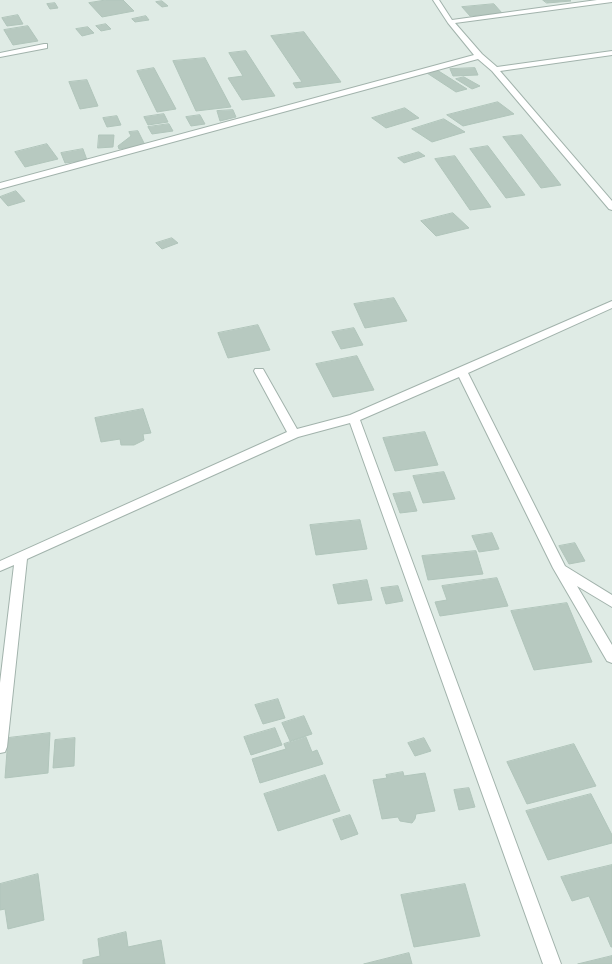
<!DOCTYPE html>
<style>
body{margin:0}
canvas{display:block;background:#dfebe5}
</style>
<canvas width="612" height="964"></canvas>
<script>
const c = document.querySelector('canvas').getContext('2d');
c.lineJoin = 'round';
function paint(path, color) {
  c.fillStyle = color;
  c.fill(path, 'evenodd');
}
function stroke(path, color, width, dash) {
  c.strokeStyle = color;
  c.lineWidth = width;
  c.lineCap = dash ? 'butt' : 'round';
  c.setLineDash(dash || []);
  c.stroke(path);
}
const building = new Path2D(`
 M106 0H123L134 11 102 17 89 3Z
 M543 0H570L571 1 547 3Z
 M162 1 168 6 162 7 156 2Z
 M55 3 58 8 50 9 47 4Z
 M494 4 502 13 470 16 462 7Z
 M18 15 23 24 7 26 2 18Z
 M146 16 149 20 135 22 132 19Z
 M106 24 111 29 101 31 96 26Z
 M28 26 38 41 13 45 4 30Z
 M88 27 94 33 82 36 76 29Z
 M304 32 341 82 296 88 293 83 302 82 271 36Z
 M246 51 275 96 242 100 228 78 243 76 229 53Z
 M205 58 231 107 196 111 173 61Z
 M154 68 176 109 157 112 137 71Z
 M475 68 478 75 453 76 450 69Z
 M437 70 467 89 456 92 427 73Z
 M464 77 480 86 472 89 456 79Z
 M87 80 98 106 80 109 69 82Z
 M498 102 514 114 463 126 447 115Z
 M405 108 419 118 386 128 372 118Z
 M233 110 236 117 220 121 217 111Z
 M164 114 168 122 148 125 144 117Z
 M200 115 205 124 191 126 186 117Z
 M117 116 121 125 107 127 103 118Z
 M444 119 465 132 432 142 412 129Z
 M169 124 173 131 152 134 148 127Z
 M138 131 145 145 119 149 118 146 131 136 129 132Z
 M99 135H114L113 147 98 148Z
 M522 135 561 185 541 188 503 137Z
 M47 144 58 159 25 167 15 152Z
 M488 146 525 195 506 198 470 149Z
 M83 149 87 160 65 163 61 153Z
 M419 152 425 156 404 163 398 158Z
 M455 156 491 207 470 210 435 159Z
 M16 191 25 201 8 206 0 197Z
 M453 213 469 228 436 236 421 221Z
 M172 238 178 243 162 249 156 243Z
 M394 298 407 321 365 328 354 304Z
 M258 325 270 350 228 358 218 333Z
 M354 328 363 345 341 349 332 332Z
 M357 356 374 390 333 397 316 364Z
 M143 409 151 433 143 434 144 440 134 445H121L120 439 101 442 95 418Z
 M425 432 438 465 395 471 383 438Z
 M444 472 455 499 423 503 413 476Z
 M410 492 417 511 400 513 393 494Z
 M360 520 367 549 316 555 310 525Z
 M492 533 499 549 479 552 472 536Z
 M575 543 585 561 569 564 559 546Z
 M476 551 483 574 428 580 422 556Z
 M497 578 508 606 440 616 435 602 447 600 442 586Z
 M367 580 372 600 338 604 333 585Z
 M398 586 403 601 386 604 381 588Z
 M567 603 592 662 534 670 511 611Z
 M278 699 285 718 263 724 255 705Z
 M304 716 312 734 290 741 282 723Z
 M275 728 282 745 251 755 244 737Z
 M50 733 48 773 5 778 8 738Z
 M306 737 312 752 317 750 323 764 260 783 252 759 286 749 284 744Z
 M75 738 74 766 53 768 55 740Z
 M424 738 431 751 415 756 408 743Z
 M574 744 596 786 527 804 507 762Z
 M403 772 404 776 425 773 435 811 416 814 415 819 412 823 400 821 398 817 382 819 373 780 387 778 386 775Z
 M325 775 340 811 278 831 264 794Z
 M469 788 475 807 459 810 454 790Z
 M591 794 612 835V843L548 860 526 811Z
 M350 815 358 834 341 840 333 820Z
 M612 865V947H611L589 896 572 901 561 877Z
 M38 874 44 920 8 929 5 909 0 910V884Z
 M465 884 480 936 414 947 401 895Z
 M126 932 128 947 161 940 165 964H83V960L100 956 98 939Z
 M409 953 412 964H364Z
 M612 956V964H578Z`);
paint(building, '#b7c9c0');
stroke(building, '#b1c5bb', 1);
const service = new Path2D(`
 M433 0H439L452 20 597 0H612V2L455 23 482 54 497 67 612 51V55L500 71 612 201V210L609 209 492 71 478 59 0 189V183L474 55 448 23Z
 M44 44H47V48L0 57V53Z
 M612 301V308L468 373 565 566 612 595V607L577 586 612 645V663L607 661 553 568 459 377 360 420 561 964H543L350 423 298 437 27 559 7 747 5 752 0 753V683L14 565 0 571V561L287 432 254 371 255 369H263L297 429 350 415Z`);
stroke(service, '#a2b3ac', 2);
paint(service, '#fff');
</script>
